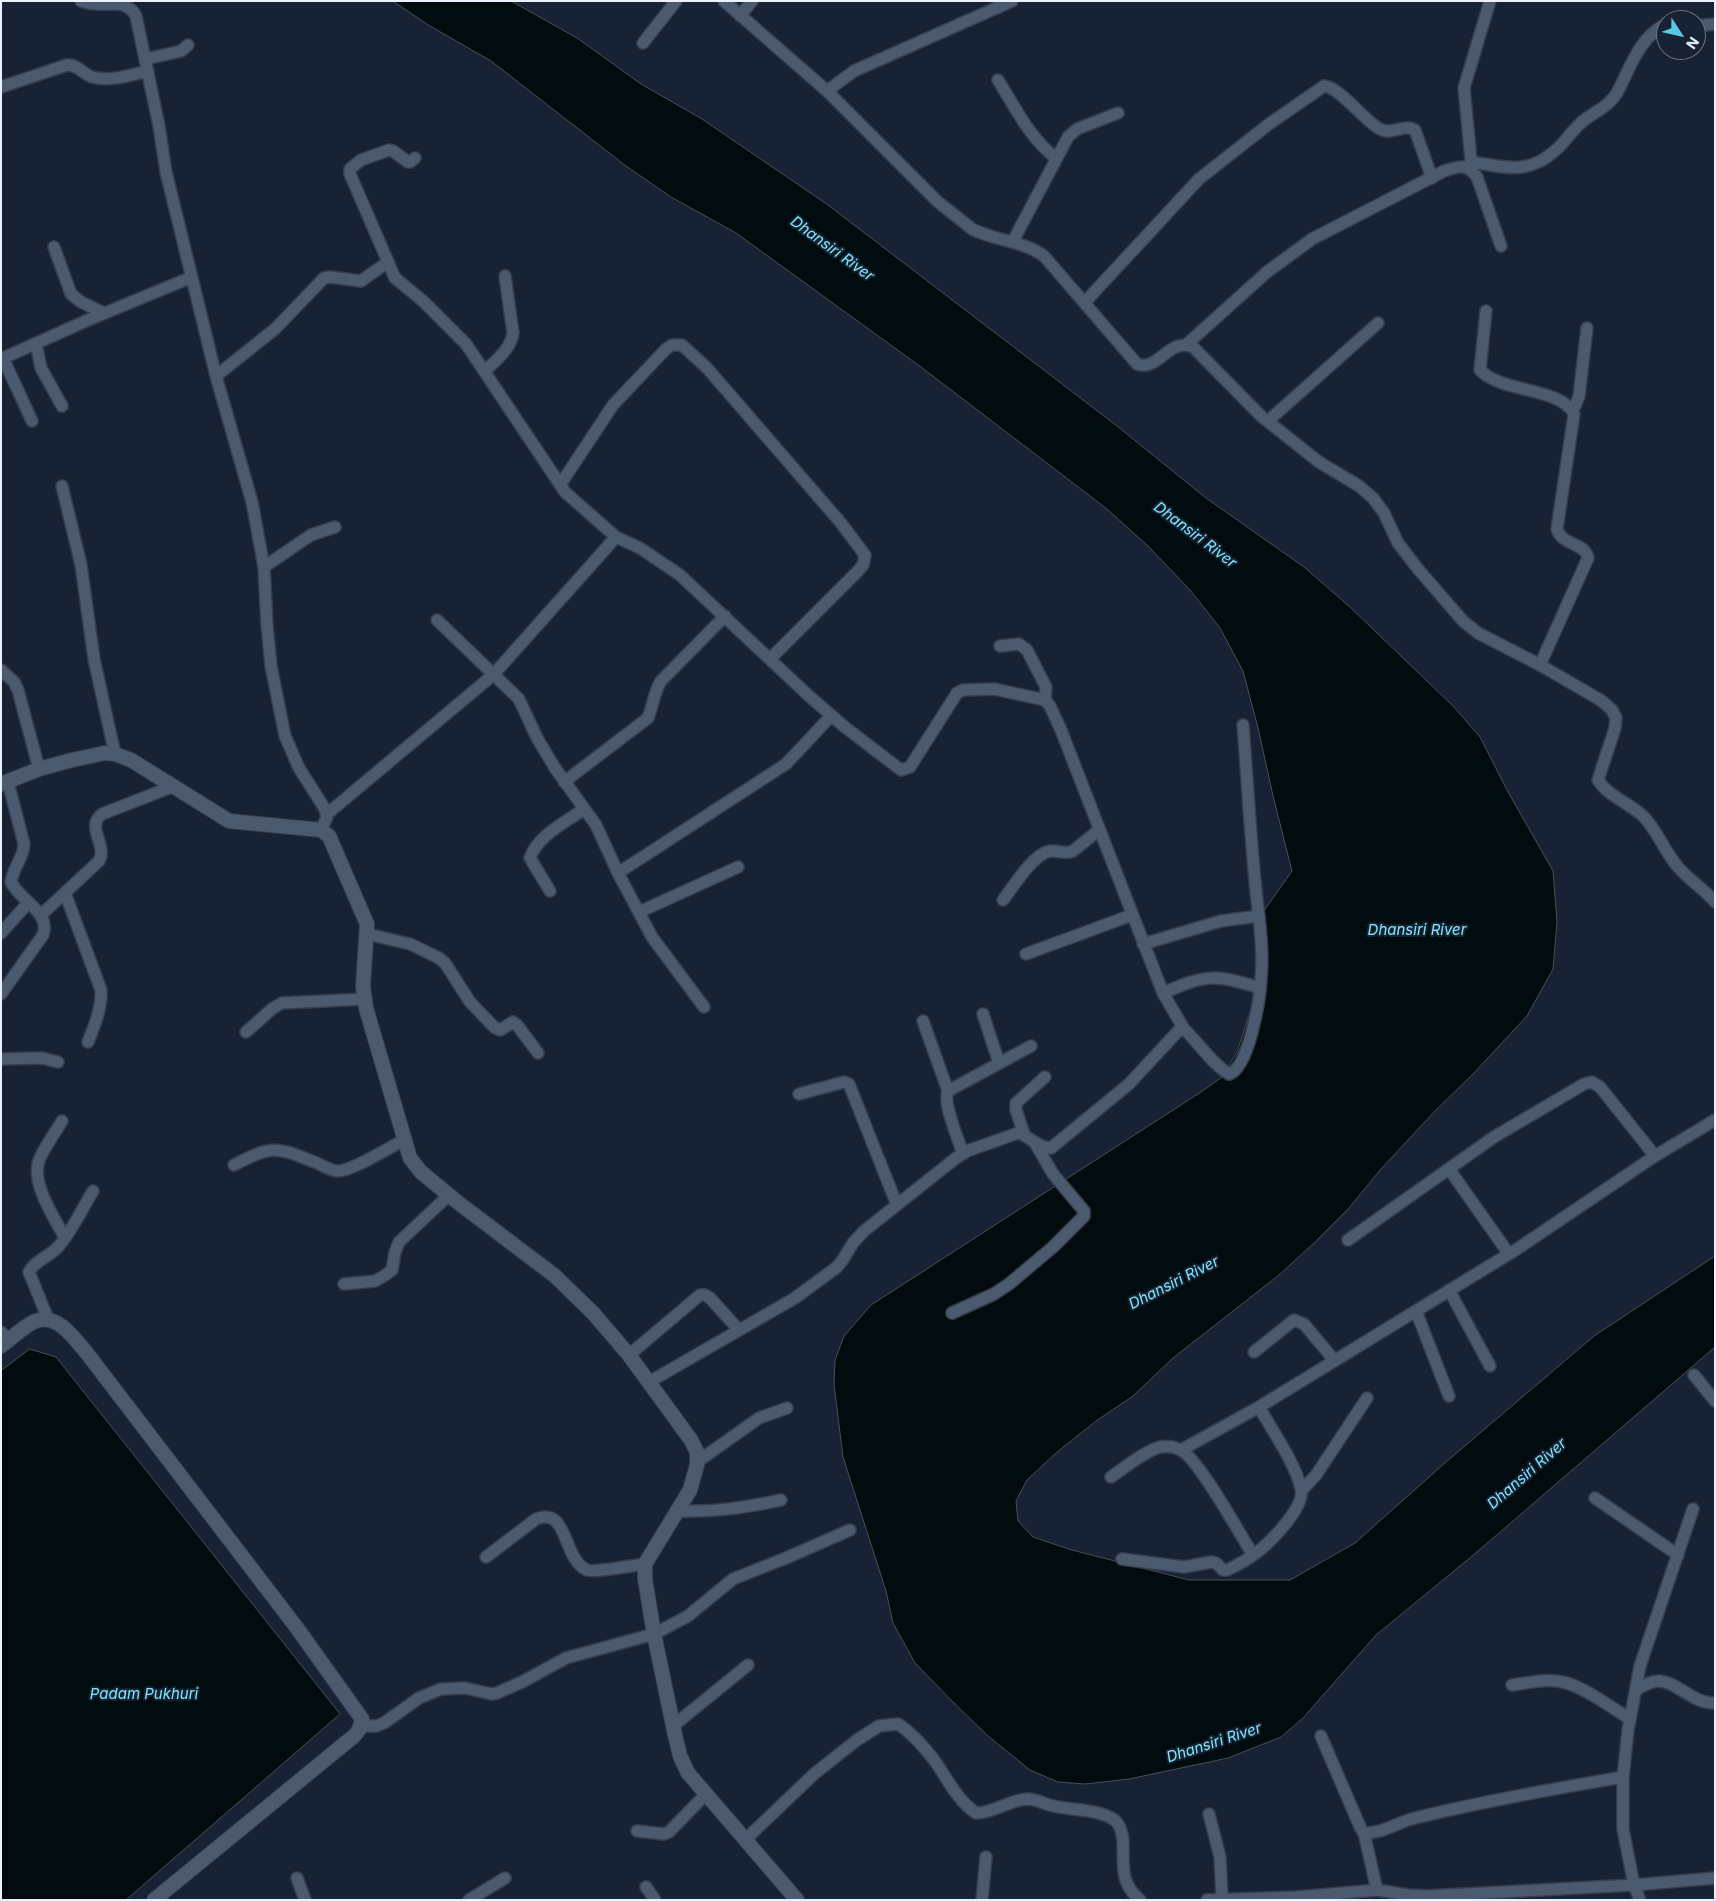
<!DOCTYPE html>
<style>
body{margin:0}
#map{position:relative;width:1716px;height:1901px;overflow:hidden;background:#172335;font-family:Inter,sans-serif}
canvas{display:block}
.frame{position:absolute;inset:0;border:2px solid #ecf2fd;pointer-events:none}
.north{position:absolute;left:1656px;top:10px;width:50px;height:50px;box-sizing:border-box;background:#172335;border:1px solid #6c7685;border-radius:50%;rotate:125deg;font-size:14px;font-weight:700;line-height:20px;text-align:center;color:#ecf2fd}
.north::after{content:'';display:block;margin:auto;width:18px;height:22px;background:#57c9e2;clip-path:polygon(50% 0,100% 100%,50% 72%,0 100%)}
</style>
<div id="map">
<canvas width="1716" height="1901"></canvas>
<div class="frame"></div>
<div class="north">N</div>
</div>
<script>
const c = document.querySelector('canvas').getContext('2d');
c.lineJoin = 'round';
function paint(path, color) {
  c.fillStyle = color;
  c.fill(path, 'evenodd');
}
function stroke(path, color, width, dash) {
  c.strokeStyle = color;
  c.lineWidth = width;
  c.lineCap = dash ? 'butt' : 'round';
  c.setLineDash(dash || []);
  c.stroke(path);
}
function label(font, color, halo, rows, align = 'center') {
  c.font = font + ' Inter,sans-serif';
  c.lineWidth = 4;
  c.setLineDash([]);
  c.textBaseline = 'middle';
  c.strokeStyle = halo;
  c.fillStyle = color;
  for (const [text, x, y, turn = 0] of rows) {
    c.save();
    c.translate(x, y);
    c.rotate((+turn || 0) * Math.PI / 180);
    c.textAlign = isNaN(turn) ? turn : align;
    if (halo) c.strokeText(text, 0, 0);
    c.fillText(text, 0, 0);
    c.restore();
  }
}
const water = new Path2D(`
 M393 1H511L577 38 641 84 702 119 828 205 1117 426 1206 498 1304 567 1351 608 1454 707 1480 737 1507 790 1553 871 1557 922 1553 969 1527 1016 1473 1074 1435 1111 1381 1169 1349 1208 1314 1243 1279 1275 1173 1358 1133 1396 1096 1421 1056 1453 1027 1480 1016 1501 1018 1521 1033 1537 1072 1550 1189 1580H1290L1355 1543 1446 1462 1594 1336 1715 1256V1347L1477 1552 1376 1635 1303 1718 1281 1737 1228 1758 1129 1779 1085 1784 1058 1782 1030 1770 988 1736 953 1702 915 1663 893 1623 886 1591 843 1457 834 1384 835 1360 844 1336 871 1305 1201 1092 1222 1077 1237 1052 1252 1006 1262 934 1261 915 1292 871 1273 796 1258 728 1243 671 1220 628 1190 590 1149 547 1107 509 921 367 736 233 671 197 626 166 491 61 430 26Z
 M30 1349 56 1357 340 1714 126 1900H1V1371Z`);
paint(water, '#020b0d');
stroke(water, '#485055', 1);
const minor = new Path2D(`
 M81 1C86 3 91 4 97 4 114 5 127 0 136 16L159 126 166 172 216 376 252 502 264 567 267 625 271 666 285 736 299 768 325 809 327 817 321 830
 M724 1 827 91 937 201 972 229C995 241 1022 240 1044 256L1137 364C1159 372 1168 337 1193 347L1261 416 1319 462 1359 486 1373 498 1384 513 1398 543 1418 569 1463 621 1478 633 1540 665 1602 701 1612 710 1616 718 1615 728 1598 780C1608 796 1629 803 1643 816 1658 831 1664 851 1678 867 1689 880 1704 889 1715 902
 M740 16 752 1
 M1696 26 1715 24
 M643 43 676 1
 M146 59 181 51 188 45
 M998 80C1015 107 1030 139 1056 158
 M1 87 67 65C77 64 83 74 92 77 110 82 130 75 148 71
 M827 91 854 71 1012 1
 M415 158 410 162H408L393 151 389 150 361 160 350 169V174L395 278 423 301 466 344 565 492 616 537 640 548 680 575 809 696 846 728 901 770 910 767 957 693 963 690 994 689 1045 700 1050 706 1061 730 1163 993 1184 1029
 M1471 162C1506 167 1528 176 1557 149 1567 140 1573 129 1583 121 1596 111 1610 106 1618 91 1631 66 1639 38 1666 24
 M1472 170 1464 88 1490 1
 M1013 241 1068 137 1077 129 1118 113
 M54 247 71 294 81 302 104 313
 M1085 302 1199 179 1269 124 1324 86C1340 87 1364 121 1380 129 1392 136 1403 123 1415 130L1432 178
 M1486 311 1480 370C1501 393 1561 387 1574 414L1557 529C1562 546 1585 542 1588 558L1540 665
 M36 343 41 368 62 406
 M1187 344 1267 272 1312 239 1444 171C1460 166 1466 163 1477 177L1501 246
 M3 358 32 421
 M1 359 88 320 192 277
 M485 371C496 360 511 349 513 333L505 276
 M216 376 275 329 324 278 330 277 361 281 388 262
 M1570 408 1575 406 1579 396 1587 328
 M1268 421 1378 323
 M560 485 613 405 666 349 672 345H682L707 368 841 523 865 555 863 565 858 571 770 659
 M62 486 81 565 94 659 115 754
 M264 567 311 535 335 527
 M437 620 519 699 537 738 555 768 596 825 618 873 652 937 704 1007
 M1000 646 1019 644 1027 650 1046 687 1045 700
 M1 670 14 682 18 690 39 769
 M564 782 648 718C653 705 654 692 661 681L725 616
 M327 814 493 675 616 537
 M618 873 786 764 831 716
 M550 891 530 858C538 835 565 823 584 809
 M65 893 101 990C102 1008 95 1024 88 1042
 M1003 900C1013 887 1033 854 1050 851 1058 850 1065 855 1073 851L1099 830
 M639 912 738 867
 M41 915 99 861C108 845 85 827 102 814L174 786
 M1 933 28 903
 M367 934 410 944 439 958 445 963 470 1002 494 1027 500 1030 513 1022 517 1025 538 1053
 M1143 944 1221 921 1259 916
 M1026 954 1132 915
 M1163 993C1207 974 1214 974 1260 988
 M1 994 43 935C51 912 21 902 11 882 13 868 24 857 24 844L8 782
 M983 1014 999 1063
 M923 1021 948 1091
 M246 1032 273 1008 282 1003 365 999
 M1 1059 42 1058 58 1062
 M799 1094 844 1082 849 1084 897 1205
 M62 1121C55 1133 46 1145 40 1158 29 1181 54 1217 65 1238
 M1024 1134 1016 1110V1103L1045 1077
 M963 1154C959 1140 942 1103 948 1091L1031 1046
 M234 1165C274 1144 276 1147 317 1163 323 1166 332 1171 338 1171 352 1171 390 1147 404 1140
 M1449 1169 1509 1254
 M1348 1240 1494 1137 1584 1084 1592 1082 1600 1087 1655 1156
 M344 1284 375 1281 384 1276 392 1270 395 1252 399 1242 449 1195
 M1449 1290 1490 1366
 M1416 1311 1449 1396
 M952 1313 994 1294 1009 1284 1053 1247 1084 1216V1211L1053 1174 1035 1143
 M48 1319 29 1272C35 1260 49 1257 58 1247 72 1231 82 1209 93 1191
 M1 1332 9 1340
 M1254 1352 1294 1320 1304 1324 1335 1361
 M629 1355 700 1295H705L710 1298 739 1330
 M1694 1375 1715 1401
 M649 1382 795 1298 837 1267 842 1261 853 1243 864 1231 956 1158 967 1151 1018 1133C1030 1136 1037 1148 1051 1148L1129 1084 1180 1029H1184C1199 1043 1211 1063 1229 1074 1249 1068 1260 998 1261 979 1264 946 1258 914 1255 881 1250 829 1247 777 1243 725
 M1181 1450 1259 1407 1517 1249 1655 1156 1715 1120
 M697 1462 759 1418 787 1408
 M1111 1477C1124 1468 1145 1451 1160 1447 1167 1446 1176 1447 1182 1451 1199 1460 1240 1534 1253 1555
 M1302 1490 1316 1475 1367 1398
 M1595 1498 1678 1555
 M1693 1509 1640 1666 1628 1730 1623 1777V1829L1634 1885 1715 1878
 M677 1511C716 1512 743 1508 781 1500
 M486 1557 536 1519C569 1506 562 1559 587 1570 595 1573 634 1565 645 1564
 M1122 1559 1184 1567 1211 1562 1216 1563 1223 1570H1227C1238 1565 1250 1558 1260 1550 1273 1539 1305 1507 1301 1489 1297 1466 1271 1428 1259 1407
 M1512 1685C1528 1683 1546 1678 1562 1682 1581 1685 1612 1708 1630 1719
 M1636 1690C1643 1686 1650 1681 1659 1681 1678 1682 1693 1704 1715 1703
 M362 1724 367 1726H376L384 1723 419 1698 441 1689 465 1688 492 1694 497 1693 522 1682 566 1658 654 1634 688 1616 733 1579 786 1558 850 1530
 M673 1726 748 1665
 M1321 1736 1361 1829 1364 1833C1382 1834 1398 1822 1415 1818 1484 1801 1554 1789 1623 1777
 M1209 1814 1220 1857 1222 1898
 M637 1831 664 1834 669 1832 706 1794
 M1364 1833 1377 1890
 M746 1839 814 1774 857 1740 879 1726 898 1724C912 1733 924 1747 934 1760 948 1779 956 1799 976 1813 994 1813 1009 1800 1027 1799 1035 1799 1039 1801 1046 1804 1066 1811 1096 1808 1113 1819 1120 1823 1122 1832 1123 1840 1124 1865 1119 1882 1140 1900
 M297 1878 305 1900
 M646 1887 655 1900
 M469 1900 505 1878
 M982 1900 986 1857
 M1207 1900 1297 1897 1377 1890 1408 1895 1427 1896 1634 1885 1640 1900`);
const tertiary = new Path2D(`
 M1 784 39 769 72 760 105 753 115 754 131 760 229 821 321 830 329 836 367 924 363 986 366 1008 410 1158 421 1172 456 1201 555 1276 593 1313 629 1355 691 1440 697 1452V1465L690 1490 645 1564V1579L654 1634 675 1735 680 1756 688 1773 797 1900
 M1 1346C10 1340 26 1324 36 1321 57 1313 74 1338 86 1352L297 1628 362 1719 359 1730 354 1736 154 1900`);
stroke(minor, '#363e4e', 14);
stroke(tertiary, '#363e4e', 16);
stroke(minor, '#4c5a6f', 11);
stroke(tertiary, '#4c5a6f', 14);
label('italic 15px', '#7de8fa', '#172335', [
 ["Dhansiri River",832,249,36],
 ["Dhansiri River",1195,535,37],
 ["Dhansiri River",1417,930],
 ["Dhansiri River",1174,1283,-27],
 ["Dhansiri River",1527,1474,-41],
 ["Padam Pukhuri",144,1694],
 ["Dhansiri River",1214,1743,-18]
]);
</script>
